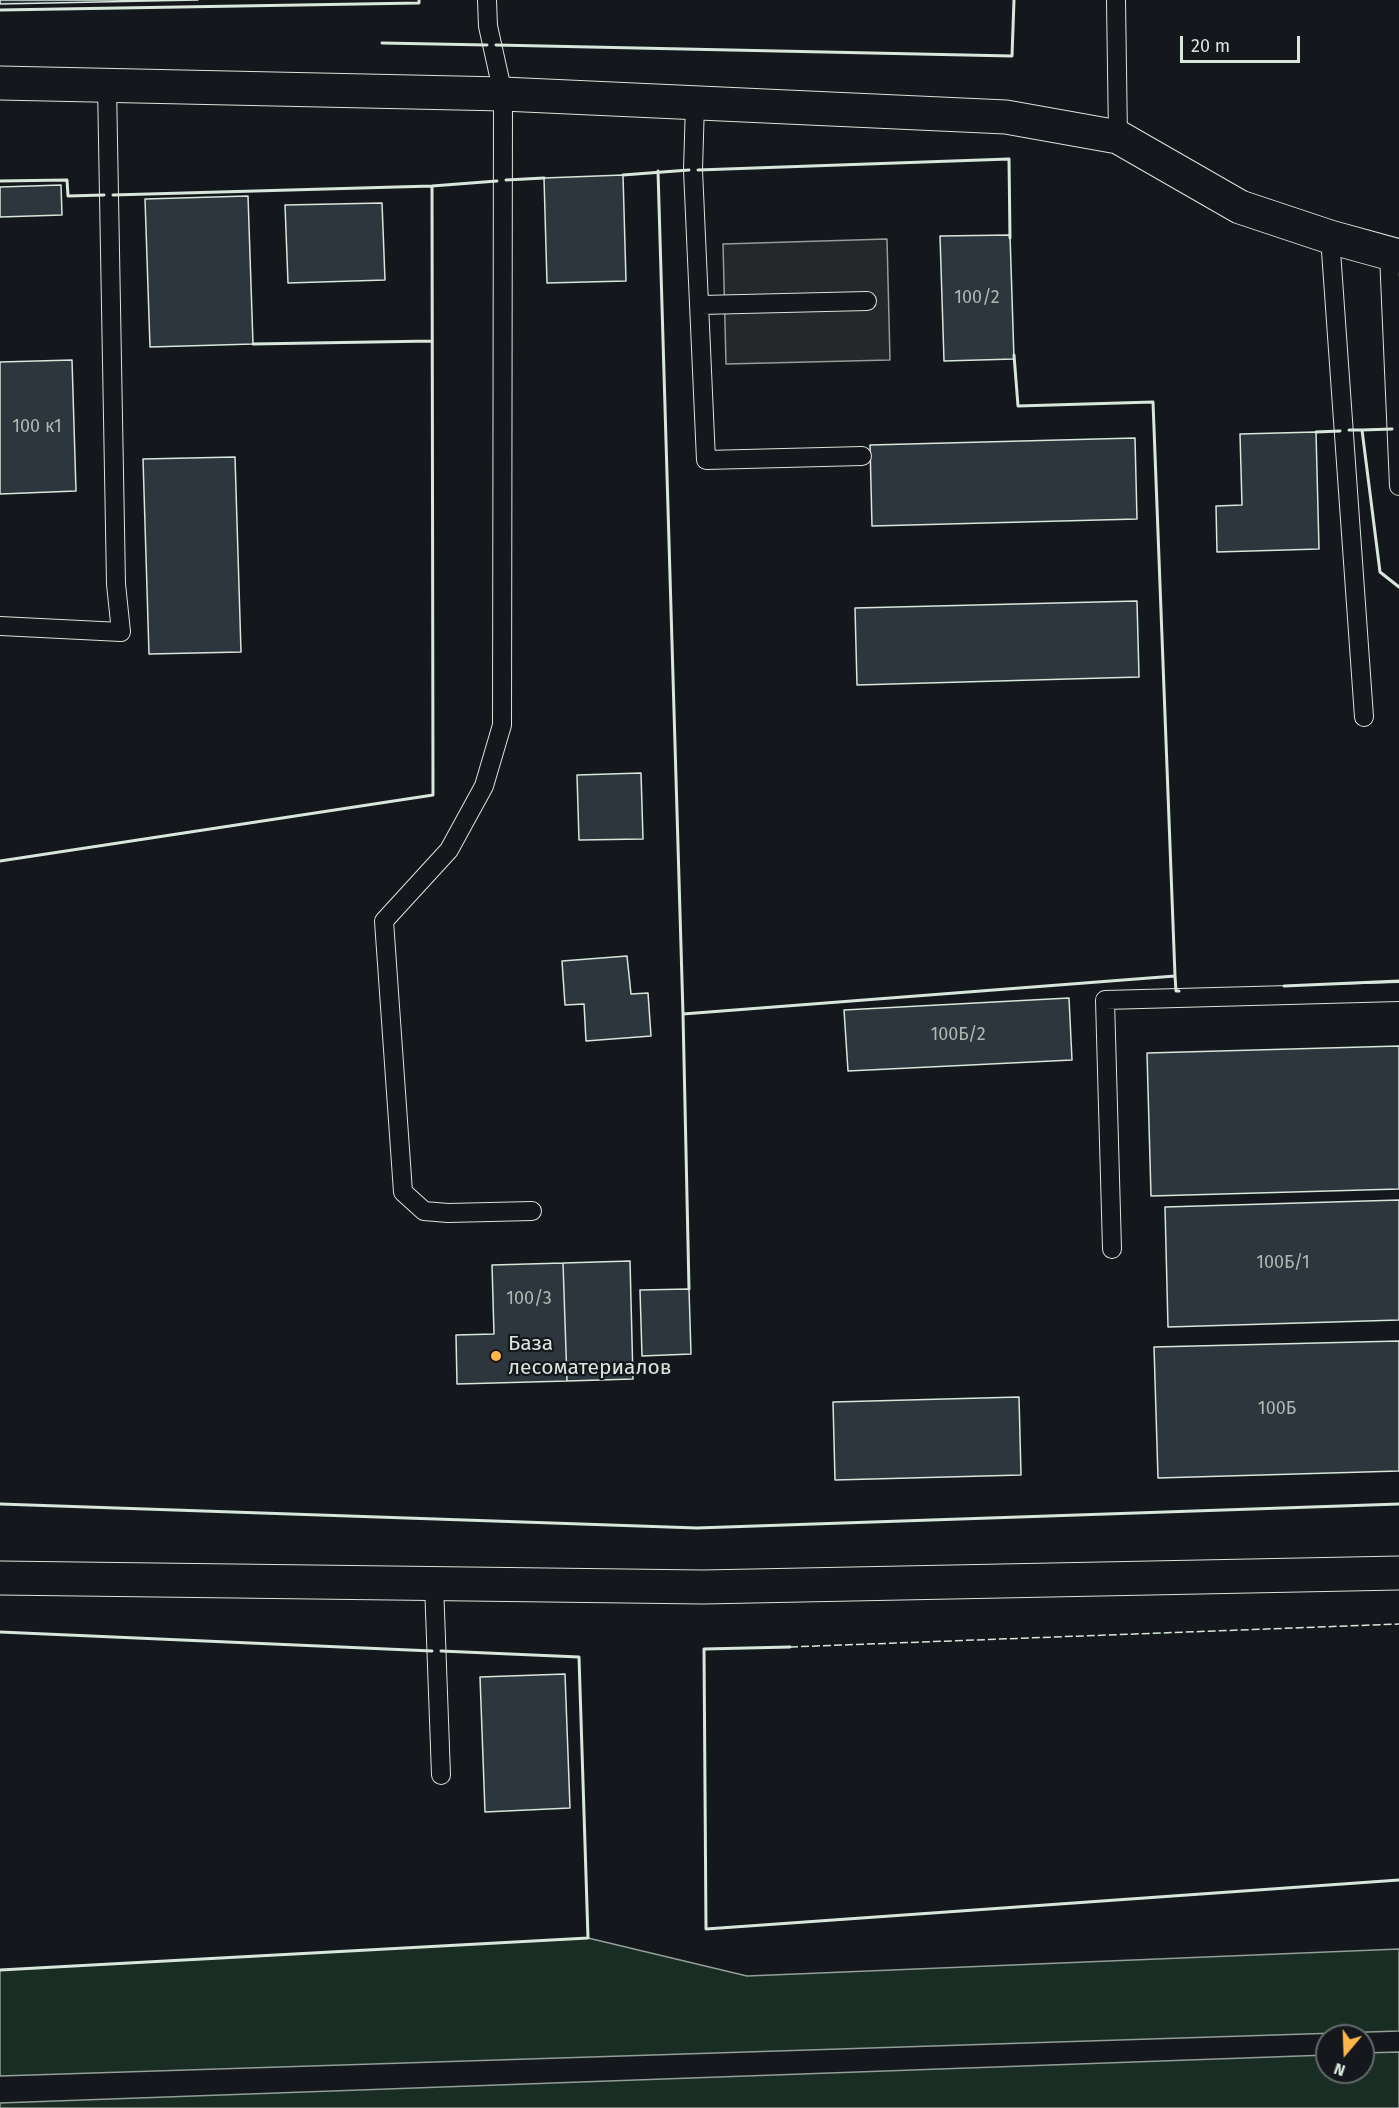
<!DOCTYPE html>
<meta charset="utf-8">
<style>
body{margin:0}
#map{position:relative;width:1399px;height:2108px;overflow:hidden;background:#14181c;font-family:"Fira Sans",sans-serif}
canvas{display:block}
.north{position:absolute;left:1315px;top:2024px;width:60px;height:60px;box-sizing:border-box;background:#14181c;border:2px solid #626a69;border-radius:50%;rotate:199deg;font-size:16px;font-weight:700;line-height:24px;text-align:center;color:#d8e6dc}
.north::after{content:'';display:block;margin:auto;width:21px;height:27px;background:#ffb74d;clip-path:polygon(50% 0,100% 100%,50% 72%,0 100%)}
.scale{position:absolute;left:1180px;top:36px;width:120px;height:27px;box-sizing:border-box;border:3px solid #d8e6dc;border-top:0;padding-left:8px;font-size:18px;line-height:21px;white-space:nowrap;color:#d8e6dc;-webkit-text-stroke:4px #14181c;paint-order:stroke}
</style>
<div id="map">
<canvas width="1399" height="2108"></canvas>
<div class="north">N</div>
<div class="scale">20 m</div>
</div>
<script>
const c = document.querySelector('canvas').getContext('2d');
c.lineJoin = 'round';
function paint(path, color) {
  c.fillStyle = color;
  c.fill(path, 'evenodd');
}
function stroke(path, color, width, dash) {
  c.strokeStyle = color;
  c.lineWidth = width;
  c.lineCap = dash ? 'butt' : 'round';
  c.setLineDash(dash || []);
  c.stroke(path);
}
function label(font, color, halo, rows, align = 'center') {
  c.font = font + ' "Fira Sans",sans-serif';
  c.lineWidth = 4.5;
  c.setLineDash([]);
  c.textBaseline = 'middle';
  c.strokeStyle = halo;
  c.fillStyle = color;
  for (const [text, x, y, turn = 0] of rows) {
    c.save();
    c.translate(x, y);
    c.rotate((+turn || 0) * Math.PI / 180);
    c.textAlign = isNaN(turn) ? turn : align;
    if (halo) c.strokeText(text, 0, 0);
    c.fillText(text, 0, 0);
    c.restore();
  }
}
const green = new Path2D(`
 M588 1938 747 1976 1399 1949V2031L0 2076V1970Z
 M1399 2052V2108H0V2103L1327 2055V2072H1363V2053Z`);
paint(green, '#1a2d24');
stroke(green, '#939e99', 1.5);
const parking = new Path2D(`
 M887 239 890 360 726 364 723 244Z`);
paint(parking, '#24282b');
stroke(parking, '#939e99', 1.5);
const building = new Path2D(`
 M0 0H198L0 4Z
 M623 175 626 281 547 283 544 178Z
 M61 185 62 215 0 217V187Z
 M248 196 253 344 150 347 145 199Z
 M382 203 385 280 288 283 285 205Z
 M1010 235 1014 359 944 361 940 236Z
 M72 360 76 491 0 494V362Z
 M1316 432 1319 549 1217 552 1216 506 1242 505 1240 434Z
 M1135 438 1137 519 872 526 870 445Z
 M235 457 241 652 149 654 143 459Z
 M1137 601 1139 677 857 685 855 608Z
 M641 773 643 839 579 840 577 775Z
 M627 956 631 994 648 993 651 1036 586 1041 584 1004 565 1005 562 961Z
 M1069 998 1072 1060 848 1071 844 1010Z
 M1399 1046V1189L1151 1196 1147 1053Z
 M1399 1200V1320L1168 1327 1165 1207Z
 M630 1261 633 1379 567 1381 563 1263Z
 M563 1263 567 1381 457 1384 456 1335 494 1334 492 1265Z
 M689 1289 691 1354 642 1356 640 1290Z
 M1399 1341V1471L1158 1478 1154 1347Z
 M1019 1397 1021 1475 835 1480 833 1402Z
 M565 1674 570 1808 485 1812 480 1677Z`);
paint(building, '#2c363c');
stroke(building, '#d8e6dc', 1.5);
const lane = new Path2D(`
 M487 0 488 26 503 94 502 725 484 786 449 850 384 921 403 1192 424 1211 448 1213 532 1211
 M1116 0 1118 137
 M695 103 693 170 706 460 862 456
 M1330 237 1364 717
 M1389 255 1399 486
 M701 305 867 301
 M0 626 121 632 116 584 107 85
 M1112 1249 1105 1000 1399 992
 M434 1584 441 1775`);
const street = new Path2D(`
 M0 83 503 94 1006 117 1118 137 1240 207 1330 237 1399 256
 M0 1578 703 1587 1399 1573`);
stroke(lane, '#d8e6dc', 20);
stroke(street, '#d8e6dc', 35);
stroke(lane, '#14181c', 18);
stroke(street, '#14181c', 33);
stroke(new Path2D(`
 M790 1647 1399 1624`), '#d8e6dc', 1.5, [8, 3]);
stroke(new Path2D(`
 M0 10 419 3V0
 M382 43 487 45
 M496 45 1012 56 1014 0
 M698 170 1009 159 1010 238
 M658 171 683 1014 1175 976 1153 402 1018 406 1014 355
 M623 175 689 170
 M506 180 544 178
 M0 181 67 180 68 196 104 195
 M113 195 432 186 497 181
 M253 344 432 341
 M1349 430H1362L1380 572 1399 587
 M1362 430 1392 429
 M1316 432 1340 431
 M0 861 433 795 432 186
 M1175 976 1176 991H1179
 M1284 986 1399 981
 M683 1014 689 1289
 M0 1504 697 1528 1399 1504
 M0 1632 432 1651
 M790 1647 704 1649 706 1929 1399 1880
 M0 1970 588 1938 579 1657 441 1651`), '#d8e6dc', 3);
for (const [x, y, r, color] of [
 [496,1356,6,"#ffb74d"]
]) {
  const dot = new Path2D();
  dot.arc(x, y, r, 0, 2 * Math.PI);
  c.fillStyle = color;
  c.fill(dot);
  stroke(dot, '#14181c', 2);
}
label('18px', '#adbab4', null, [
 ["100/2",977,298],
 ["100 к1",37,427],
 ["100Б/2",958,1035],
 ["100Б/1",1283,1263],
 ["100/3",529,1299],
 ["100Б",1277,1409]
]);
label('21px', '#d8e6dc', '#14181c', [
 ["База",508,1344],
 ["лесоматериалов",508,1368]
], 'left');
</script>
